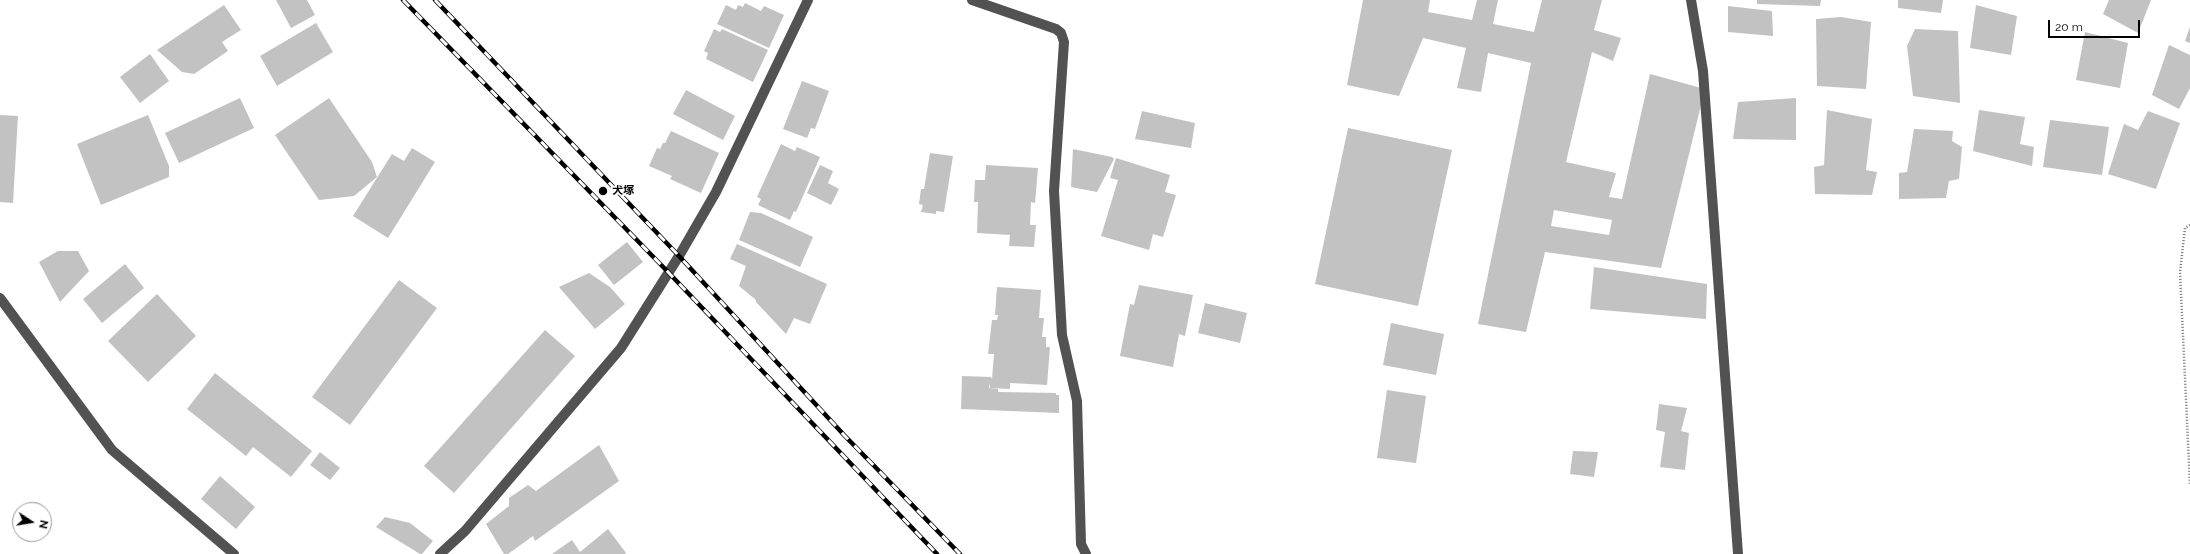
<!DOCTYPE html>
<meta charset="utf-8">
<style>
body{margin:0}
#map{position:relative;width:2190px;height:554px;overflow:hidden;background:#fff;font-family:Raleway,sans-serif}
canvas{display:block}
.north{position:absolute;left:12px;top:502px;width:40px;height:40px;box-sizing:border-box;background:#fff;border:1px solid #999;border-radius:50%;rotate:102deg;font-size:11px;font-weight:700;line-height:16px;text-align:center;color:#000}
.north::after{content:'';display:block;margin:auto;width:14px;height:18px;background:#000;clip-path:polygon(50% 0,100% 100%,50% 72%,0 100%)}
.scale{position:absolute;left:2048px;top:20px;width:92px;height:18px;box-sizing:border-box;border:2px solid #000;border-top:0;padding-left:5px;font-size:12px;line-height:14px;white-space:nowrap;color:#000;-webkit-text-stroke:3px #fff;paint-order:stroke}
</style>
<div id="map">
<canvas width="2190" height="554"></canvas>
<div class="north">N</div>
<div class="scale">20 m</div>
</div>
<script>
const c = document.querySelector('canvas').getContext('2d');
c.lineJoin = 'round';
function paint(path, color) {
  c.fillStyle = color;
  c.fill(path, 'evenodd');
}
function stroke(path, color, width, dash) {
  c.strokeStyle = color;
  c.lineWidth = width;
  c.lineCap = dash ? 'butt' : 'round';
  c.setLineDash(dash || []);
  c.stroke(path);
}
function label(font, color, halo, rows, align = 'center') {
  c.font = font + ' Raleway,"Noto Sans JP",sans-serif';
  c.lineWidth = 4;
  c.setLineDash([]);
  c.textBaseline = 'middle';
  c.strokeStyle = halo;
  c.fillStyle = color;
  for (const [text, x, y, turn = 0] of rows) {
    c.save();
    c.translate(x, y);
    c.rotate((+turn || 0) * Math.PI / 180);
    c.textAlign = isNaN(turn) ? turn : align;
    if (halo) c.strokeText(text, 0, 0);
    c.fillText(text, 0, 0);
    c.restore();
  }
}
paint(new Path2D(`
 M276 0H307L315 15 291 28Z
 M1363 0H1430L1428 12 1472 20 1477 0H1498L1493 24 1534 32 1542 0H1602L1594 30 1621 38 1613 61 1592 52 1566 162 1616 173 1609 197 1622 199 1650 74 1705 89 1661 268 1545 252 1526 332 1478 324 1531 63 1488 53 1481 92 1457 88 1466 48 1423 38 1399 96 1347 85ZM1554 210 1612 220 1609 235 1551 226Z
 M1757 0H1821L1820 6 1757 4Z
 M1898 0H1943L1941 13 1898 8Z
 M2109 0H2151L2138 33 2103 14Z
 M745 3 761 11 764 6 784 15 769 48 717 24 726 5 736 10 738 5 743 7Z
 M224 5 241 30 222 42 228 51 194 74 182 72 157 50Z
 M1976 5 2017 16 2011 55 1970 48Z
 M1728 6 1772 11 1773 36 1728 32Z
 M1841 17 1871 22 1866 89 1817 86 1816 19Z
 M316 23 333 52 277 86 260 56Z
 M2190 27V43L2185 41Z
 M714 29 720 32 722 29 768 50 753 82 706 59 708 53 704 51Z
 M1915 29 1958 31 1960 103 1913 96 1907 46Z
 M2085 32 2128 43 2120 88 2076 80Z
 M2169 45 2190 55V88L2179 109 2152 95Z
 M150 54 169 81 140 103 120 77Z
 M802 81 829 91 815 129 811 128 807 138 783 129Z
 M686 90 735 116 723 140 673 114Z
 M240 98 254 128 179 163 165 133Z
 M329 98 372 162 377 177 354 196 319 200 275 135Z
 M1796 98V140L1733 139 1738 102Z
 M1827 110 1872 119 1866 170 1877 172 1872 195 1815 194 1814 167 1824 165Z
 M1979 110 2025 117 2020 144 2034 147 2032 166 1973 151Z
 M1142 111 1195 123 1191 148 1135 139Z
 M2148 111 2180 123 2156 189 2108 174 2124 124 2138 130Z
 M0 115 18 116 13 203 0 202Z
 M148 115 169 166V177L101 205 77 144Z
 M2050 120 2109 127 2102 175 2043 167Z
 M1348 128 1452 150 1418 306 1315 284Z
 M1914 129 1953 131 1952 141 1962 147 1959 179 1949 181 1946 198 1899 199V173L1907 172Z
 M671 131 719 153 701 193 670 179 672 176 649 166 657 148 660 149 663 143H665Z
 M781 144 795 151 797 147 820 157 796 212 794 211 790 220 758 205 761 199 757 197Z
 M412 148 435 162 388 238 353 216 392 154 404 161Z
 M1073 149 1112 157 1114 159 1097 192 1071 187Z
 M930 153 953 156 944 212 936 211V214L921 212 923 205 919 204 921 189H924Z
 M1116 158 1170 175 1165 192 1176 195 1163 237 1153 234 1149 250 1101 236 1118 180 1110 178Z
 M820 165 833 171 828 183 839 189 831 205 807 193Z
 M986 165 1038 168 1035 203 1031 202 1030 225H1036L1034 247 1009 246 1010 235 977 233 978 202H974L975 180H985Z
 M750 212 761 213 813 237 800 267 739 240Z
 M627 242 643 262 614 285 598 265Z
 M737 244 827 284 810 324 794 318 786 334 756 302V300L739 286 746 266 730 259Z
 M58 251H78L89 271 60 302 39 262Z
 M125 264 144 288 102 323 83 299Z
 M1594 267 1707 284 1706 319 1590 309Z
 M589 273 610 287 625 304 595 329 559 287Z
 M399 280 437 308 350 425 312 397Z
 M1139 285 1193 295 1185 336 1179 334 1173 367 1120 356 1130 304 1134 305Z
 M997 287 1041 290 1039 318H1044L1042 337H1046V347H1050L1047 385 1010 383V389L990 388 989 382V388L998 389V392L1056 393V395H1059V413L961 409 962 376 991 377 992 379 994 354H988L992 320H997L998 315H995Z
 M157 294 196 336 148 382 108 341Z
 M1205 303 1247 313 1240 343 1198 333Z
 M1391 323 1444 334 1436 375 1383 365Z
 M545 330 575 356 454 493 424 466Z
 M215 373 312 451 291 477 253 447 246 456 187 409Z
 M1387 390 1426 396 1416 463 1377 458Z
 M1659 404 1687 408 1681 431 1689 433 1685 470 1660 467 1665 432 1656 430Z
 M599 445 619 481 535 541 533 536 508 554H504L486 524 509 506V498L528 485 536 491Z
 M1573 451 1598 452 1594 477 1570 474Z
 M320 452 340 468 330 480 310 465Z
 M220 476 255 507 236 529 201 499Z
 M385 517 410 523 433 541 422 554H420L376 527Z
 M608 529 626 553 625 554H552L572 540 580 552Z`), '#c2c2c2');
stroke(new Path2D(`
 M2190 225 2185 228 2180 272 2190 485`), '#747474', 2.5, [1, 2]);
stroke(new Path2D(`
 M972 0 1056 29 1061 33 1064 42 1054 191 1062 335 1077 401 1081 544 1086 554
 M1691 0 1703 71 1738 554
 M0 298 112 450 234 554
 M440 554 465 531 621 348 679 256 716 192 808 0`), '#525252', 10);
const rail = new Path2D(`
 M403 0 668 272 937 554
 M435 0 679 256 844 435 960 554`);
stroke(rail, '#000', 4.5);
stroke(rail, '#fff', 3, [9]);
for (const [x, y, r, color] of [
 [603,191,5,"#000"]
]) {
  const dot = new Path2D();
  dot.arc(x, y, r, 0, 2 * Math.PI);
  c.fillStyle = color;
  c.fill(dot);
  stroke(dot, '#fff', 1.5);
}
label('bold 11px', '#000', '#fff', [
 ["犬塚",612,191]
], 'left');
</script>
